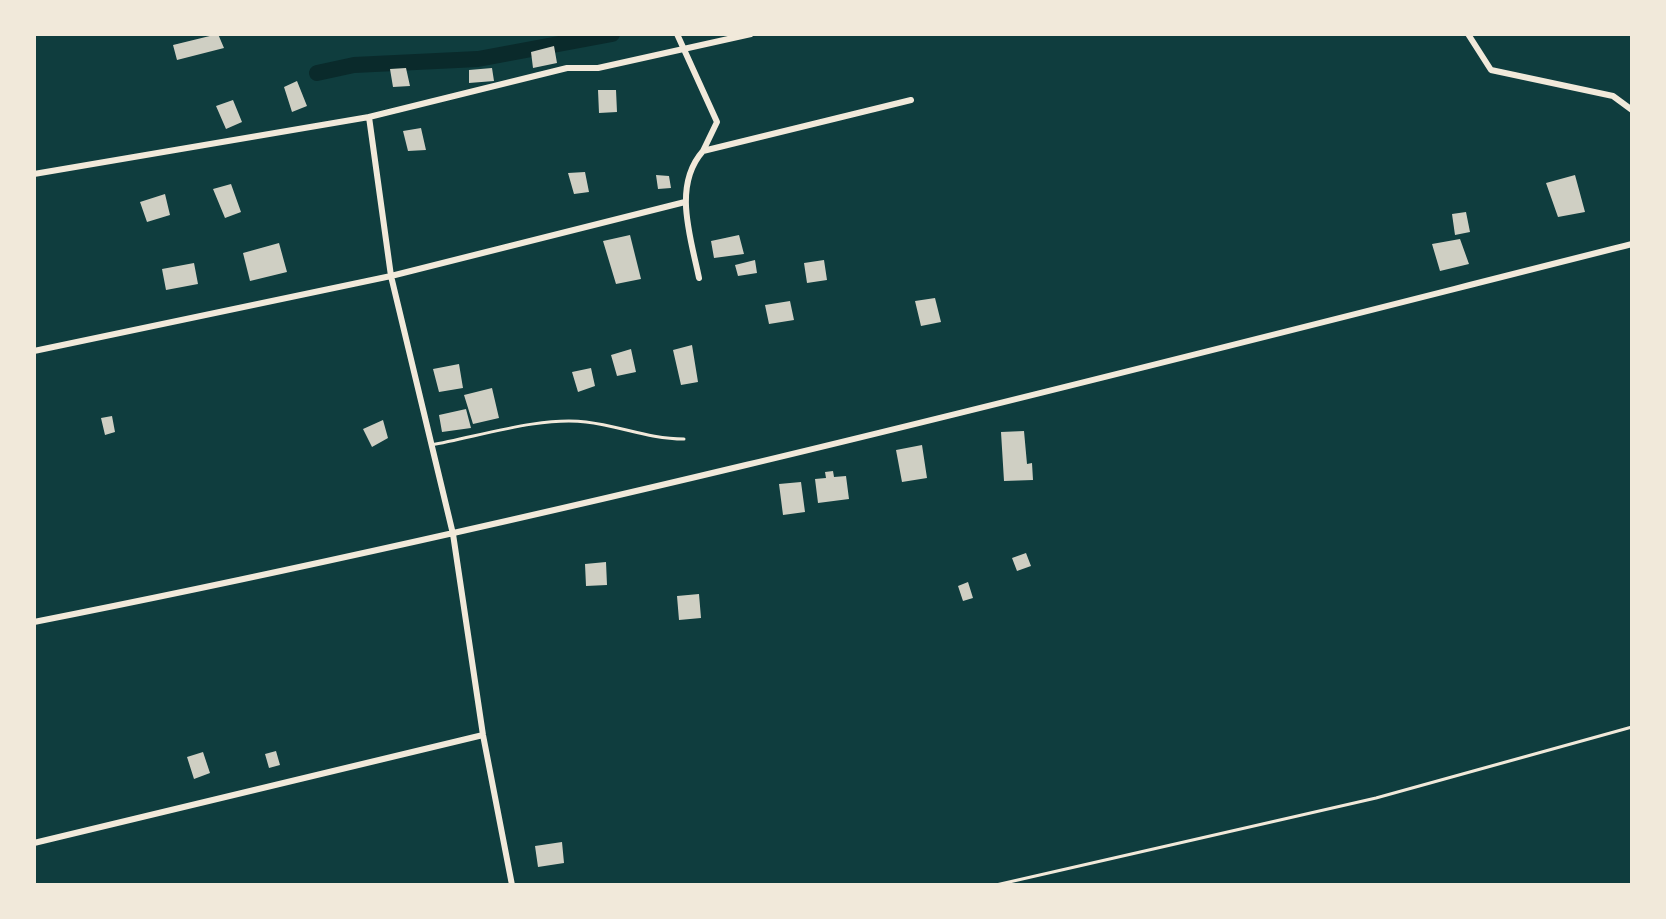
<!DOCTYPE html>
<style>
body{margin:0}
#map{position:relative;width:1666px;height:919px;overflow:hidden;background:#0f3d3e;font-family:Lato,sans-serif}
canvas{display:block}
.frame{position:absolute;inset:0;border:36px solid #f1e9da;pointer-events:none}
</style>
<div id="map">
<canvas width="1666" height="919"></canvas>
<div class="frame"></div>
</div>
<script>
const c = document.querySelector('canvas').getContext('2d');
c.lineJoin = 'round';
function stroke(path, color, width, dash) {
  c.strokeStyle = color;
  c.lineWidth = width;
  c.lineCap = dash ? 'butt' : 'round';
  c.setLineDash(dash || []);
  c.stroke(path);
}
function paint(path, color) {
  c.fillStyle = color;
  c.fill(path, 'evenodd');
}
stroke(new Path2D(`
 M317 73 354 65 478 59 612 34`), '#0a2a2b', 16);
paint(new Path2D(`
 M218 34 224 48 177 60 173 45Z
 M554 46 557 63 533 68 531 52Z
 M406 68 410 86 393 87 390 69Z
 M492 68 494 81 469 83V70Z
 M297 81 307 106 292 112 284 87Z
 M598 90H616L617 112 599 113Z
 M233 100 242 122 226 129 216 106Z
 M421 128 426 150 408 151 403 131Z
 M585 172 589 192 574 194 568 173Z
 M656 175 669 176 671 188 658 189Z
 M1575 175 1585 212 1558 217 1546 183Z
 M231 184 241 212 225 218 213 189Z
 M165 194 170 215 147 222 140 202Z
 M1466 212 1470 232 1455 235 1452 214Z
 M630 235 641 279 616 284 603 241Z
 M739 235 744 254 714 258 711 241Z
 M1460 239 1469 264 1440 271 1432 244Z
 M279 243 287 272 250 281 243 253Z
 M755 260 757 273 738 276 735 265Z
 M824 260 827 280 807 283 804 263Z
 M194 263 198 284 166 290 162 269Z
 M935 298 941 322 921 326 915 301Z
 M790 301 794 320 769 324 765 305Z
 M692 345 698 382 681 385 673 350Z
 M631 349 636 372 617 376 611 355Z
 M459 364 463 388 439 392 433 369Z
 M591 368 595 386 578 392 572 372Z
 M492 388 499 418 473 424 464 395Z
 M466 409 471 428 442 432 439 415Z
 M112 416 115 432 105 435 101 418Z
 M383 420 388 438 372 447 363 429Z
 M1024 431 1027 464 1032 463 1033 480 1004 481 1001 432Z
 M922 445 927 478 902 482 896 450Z
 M833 471 834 477 846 476 849 499 818 503 815 479 826 478 825 472Z
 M801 482 805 512 783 515 779 484Z
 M1026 553 1031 566 1017 571 1012 558Z
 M606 562 607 585 586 586 585 564Z
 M968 582 973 598 963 601 958 586Z
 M699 594 701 618 679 620 677 596Z
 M276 751 280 765 269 768 265 754Z
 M203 752 210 773 194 779 187 757Z
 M562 842 564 863 538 867 535 846Z`), '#cfcfc3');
stroke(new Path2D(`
 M431 445C477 437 541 416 586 422 620 426 649 439 684 439
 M996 885 1376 798 1632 727`), '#f1e9da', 3);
stroke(new Path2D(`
 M677 34 717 122 703 151
 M1468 34 1491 70 1613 96 1632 110
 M369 117 567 68H598L751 34
 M34 174 369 117 391 276 453 534 483 735 512 885
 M699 278C691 238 672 186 703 151L911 100
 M34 351 391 276 685 202
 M34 622C571 516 1101 378 1632 244
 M34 843 483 735`), '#f1e9da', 6);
</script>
